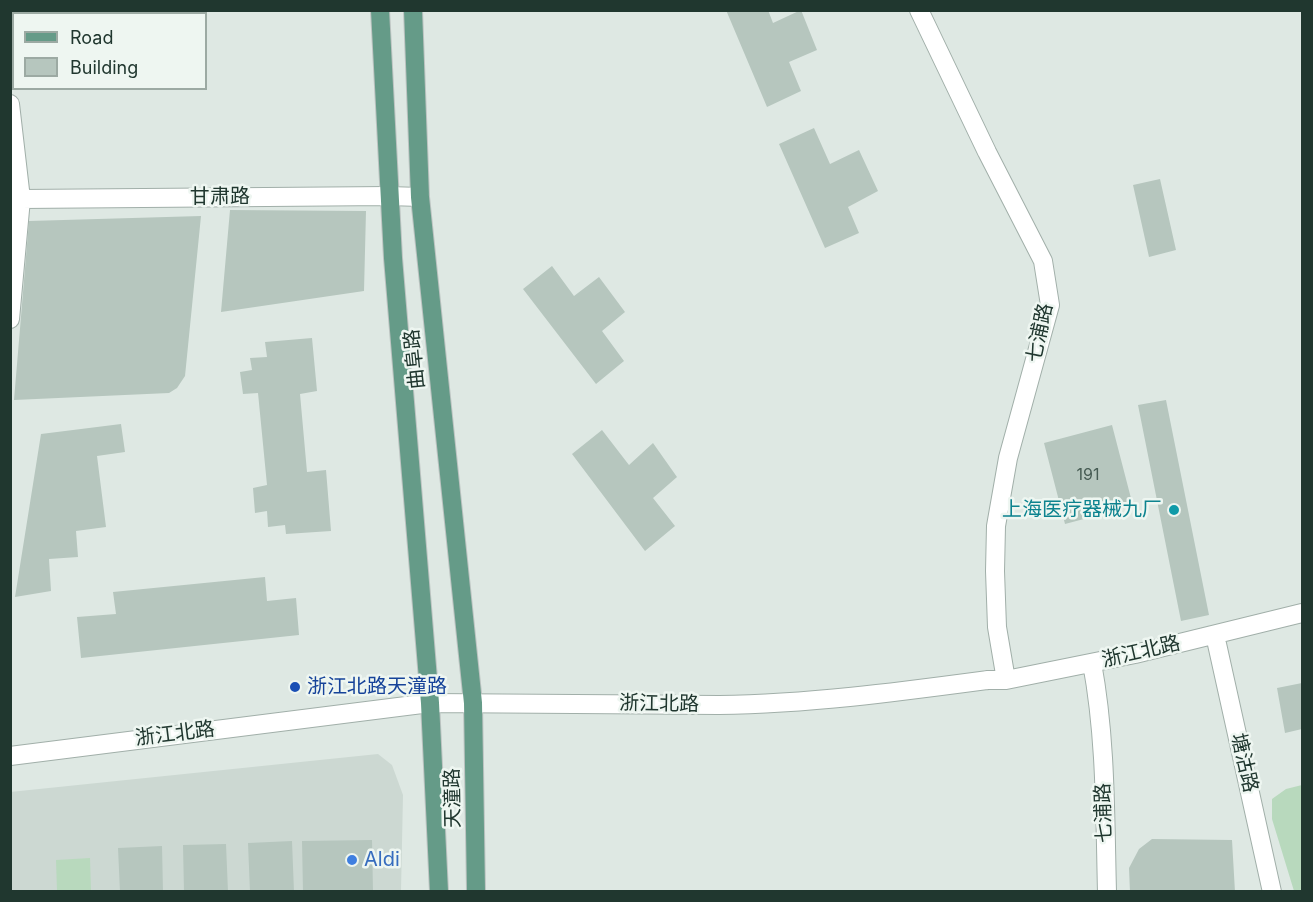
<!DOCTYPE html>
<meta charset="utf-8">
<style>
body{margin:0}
#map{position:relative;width:1313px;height:902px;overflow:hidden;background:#dee8e3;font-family:Inter,sans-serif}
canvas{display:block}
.frame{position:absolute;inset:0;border:12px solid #20372f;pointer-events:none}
.legend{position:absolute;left:12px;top:12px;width:195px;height:78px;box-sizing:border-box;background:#eef6f1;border:2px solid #9caaa3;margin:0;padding:8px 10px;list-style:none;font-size:18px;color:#20372f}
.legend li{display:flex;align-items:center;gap:12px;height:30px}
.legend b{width:30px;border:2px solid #9caaa3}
</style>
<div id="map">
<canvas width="1313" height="902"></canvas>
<div class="frame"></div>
<ul class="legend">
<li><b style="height:8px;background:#659b88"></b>Road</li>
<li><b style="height:16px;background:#b6c6be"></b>Building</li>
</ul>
</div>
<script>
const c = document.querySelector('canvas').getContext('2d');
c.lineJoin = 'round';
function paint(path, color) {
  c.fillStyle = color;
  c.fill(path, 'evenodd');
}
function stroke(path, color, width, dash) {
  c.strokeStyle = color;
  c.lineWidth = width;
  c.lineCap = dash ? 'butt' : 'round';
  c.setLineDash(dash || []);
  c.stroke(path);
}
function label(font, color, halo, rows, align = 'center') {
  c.font = font + ' Inter,"Noto Sans SC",sans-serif';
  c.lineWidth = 5;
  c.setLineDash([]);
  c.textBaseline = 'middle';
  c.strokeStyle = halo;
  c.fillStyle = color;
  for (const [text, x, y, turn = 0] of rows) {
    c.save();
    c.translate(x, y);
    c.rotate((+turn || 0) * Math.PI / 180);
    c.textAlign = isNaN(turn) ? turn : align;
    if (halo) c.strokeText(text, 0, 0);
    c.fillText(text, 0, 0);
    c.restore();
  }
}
paint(new Path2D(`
 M378 754 392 765 403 795 401 891H11L10 792Z`), '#ccd8d2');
paint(new Path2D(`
 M1302 785V891H1294L1272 819V799L1286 789Z
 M90 858 91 891H57L56 860Z`), '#b8d9bd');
paint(new Path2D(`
 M726 10H768L773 23 801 10 817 50 789 62 801 91 767 107Z
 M814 128 830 164 859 150 878 191 848 207 859 233 825 248 779 144Z
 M1160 179 1176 250 1149 257 1133 185Z
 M230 210 366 211 364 291 221 312Z
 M201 216 185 376 177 388 169 393 14 400 29 221Z
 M552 266 574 296 599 277 625 312 602 331 624 361 596 384 523 289Z
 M312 338 317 391 300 394 307 472 326 470 331 531 286 534 285 525 268 527 267 511 255 513 253 488 267 485 258 393 243 394 240 372 252 370 250 358 267 357 265 342Z
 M1166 400 1209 615 1181 621 1138 405Z
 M121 424 125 452 97 456 106 527 76 531 78 557 49 559 51 591 15 597 41 434Z
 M1112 425 1133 506 1065 524 1044 443Z
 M602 430 629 465 653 443 677 477 653 498 675 526 645 551 572 454Z
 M265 577 267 601 296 598 299 635 81 658 77 617 116 614 113 592Z
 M1302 683V729L1285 733 1277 688Z
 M1152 839 1232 840 1235 892H1130L1129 868 1139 849Z
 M372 840 373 892H303L302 841Z
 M292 841 294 892H250L248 843Z
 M226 844 228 892H184L183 845Z
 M162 846 163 892H120L118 848Z`), '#b6c6be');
const minor = new Path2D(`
 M919 10 987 152 1043 261 1050 305 1008 458 996 526 995 571 997 627 1006 680
 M10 104 21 199 10 319
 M21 199 389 196 420 197
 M1215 635 1272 892
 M1092 663C1106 738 1105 815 1107 892
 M10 756 430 703 719 705C809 704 898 692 988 680H1006L1135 654 1302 613`);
const major = new Path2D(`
 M380 10 393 258 430 703 439 892
 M413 10 420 197 473 703 476 892`);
stroke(minor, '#a1afa9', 20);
stroke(major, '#bcc3c1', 20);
stroke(minor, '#fff', 18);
stroke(major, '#659b88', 18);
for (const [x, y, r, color] of [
 [1174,510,6,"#0f9aa8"],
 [295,687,6,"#1a4fb4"],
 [352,860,6,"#3f7fe0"]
]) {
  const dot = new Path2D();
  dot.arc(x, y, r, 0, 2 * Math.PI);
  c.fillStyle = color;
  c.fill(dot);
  stroke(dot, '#eef6f1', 2);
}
label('16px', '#465b53', null, [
 ["191",1088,475]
]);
label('20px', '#20372f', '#eef6f1', [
 ["甘肃路",220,197],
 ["七浦路",1040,333,-78],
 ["曲阜路",415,359,-96],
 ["浙江北路",1141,652,-13],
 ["浙江北路",659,704,1],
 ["浙江北路",175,734,-7],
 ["塘沽路",1244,763,77],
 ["天潼路",453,798,-91],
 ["七浦路",1104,813,-92]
]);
label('20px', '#0d838f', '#eef6f1', [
 ["上海医疗器械九厂",1162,510]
], 'right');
label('20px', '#164399', '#eef6f1', [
 ["浙江北路天潼路",307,687]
], 'left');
label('20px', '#366cbe', '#eef6f1', [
 ["Aldi",364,860]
], 'left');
</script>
